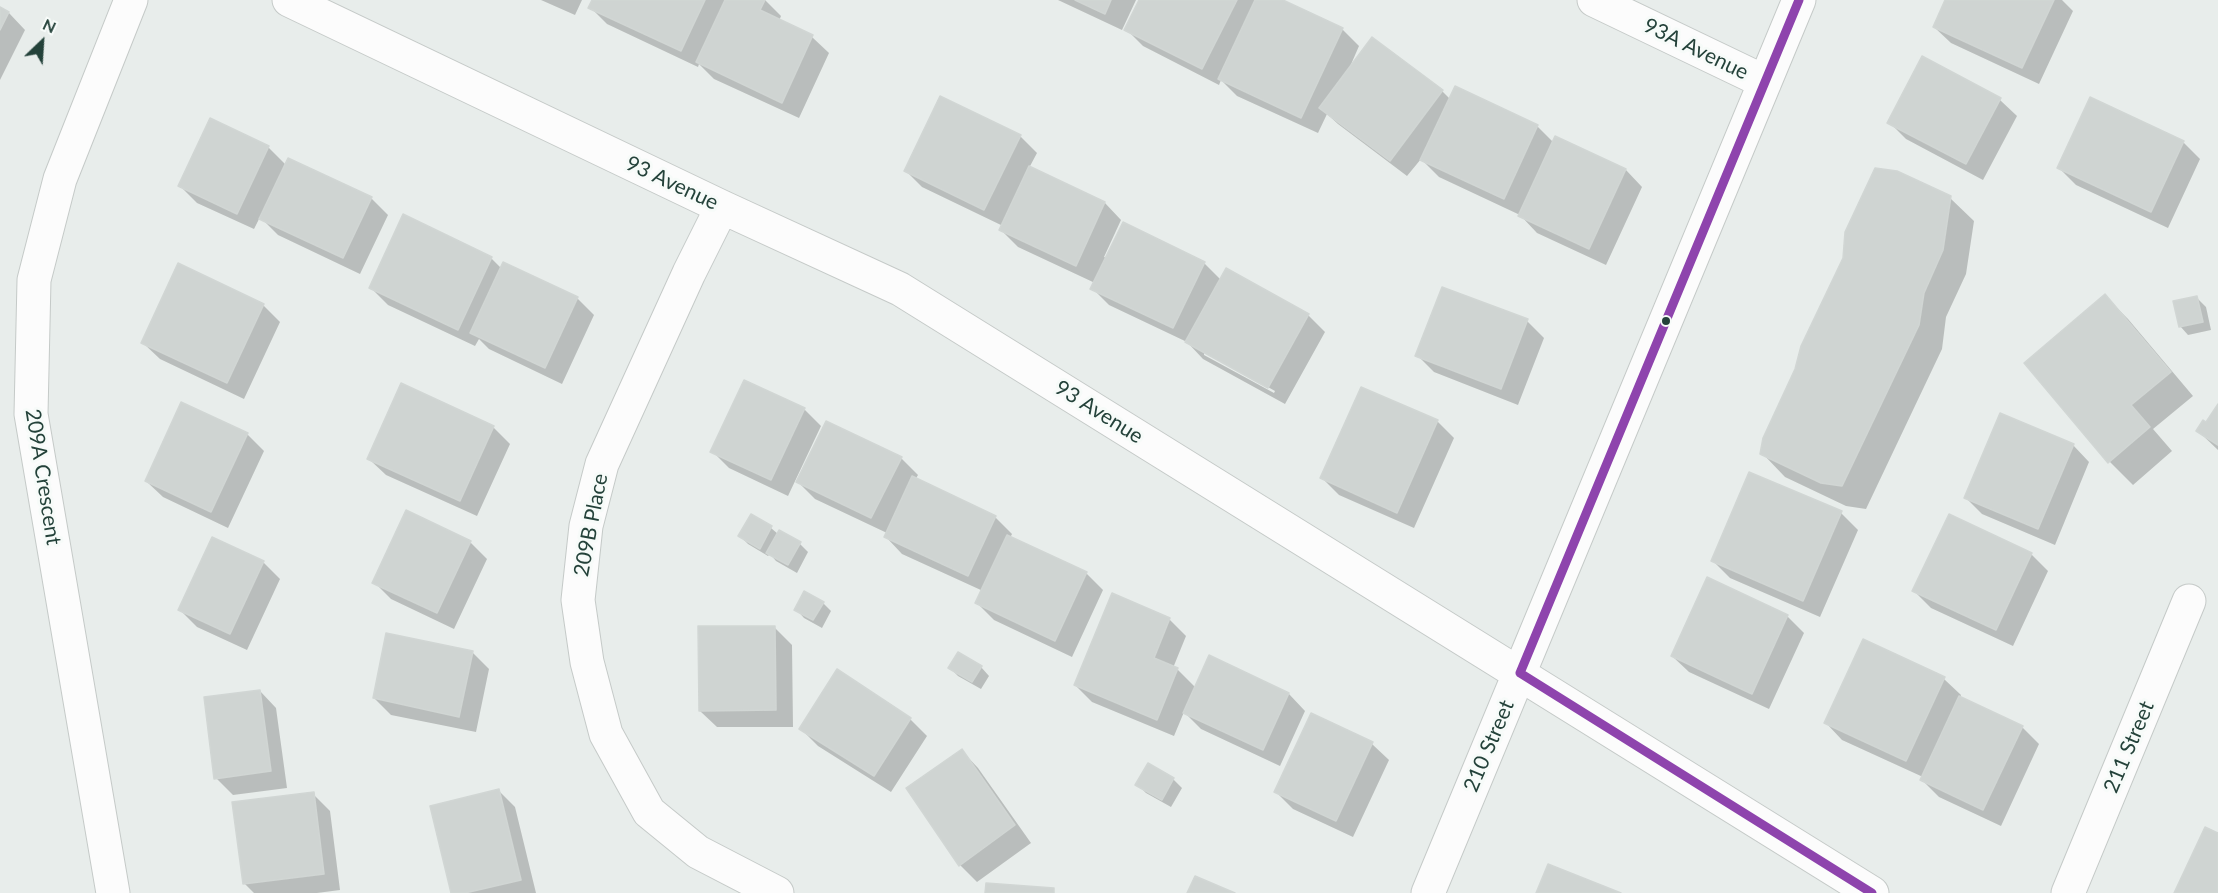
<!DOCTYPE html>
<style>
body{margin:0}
#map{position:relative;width:2218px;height:893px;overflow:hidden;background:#e8edeb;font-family:Lato,sans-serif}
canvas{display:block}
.north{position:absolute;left:12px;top:12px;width:60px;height:60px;-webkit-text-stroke:4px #f7fbf9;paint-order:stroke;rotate:25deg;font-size:16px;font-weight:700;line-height:24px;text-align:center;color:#24423a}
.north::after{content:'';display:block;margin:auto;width:21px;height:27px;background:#24423a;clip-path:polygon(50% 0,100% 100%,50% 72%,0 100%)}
</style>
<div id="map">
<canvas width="2218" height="893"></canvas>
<div class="north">N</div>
</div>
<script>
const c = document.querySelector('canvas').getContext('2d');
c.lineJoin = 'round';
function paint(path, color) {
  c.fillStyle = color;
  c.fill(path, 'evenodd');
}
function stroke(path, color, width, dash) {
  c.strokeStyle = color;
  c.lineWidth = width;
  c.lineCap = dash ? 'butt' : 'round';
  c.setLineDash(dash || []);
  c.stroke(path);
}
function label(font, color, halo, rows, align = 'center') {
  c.font = font + ' Lato,sans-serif';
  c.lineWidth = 6;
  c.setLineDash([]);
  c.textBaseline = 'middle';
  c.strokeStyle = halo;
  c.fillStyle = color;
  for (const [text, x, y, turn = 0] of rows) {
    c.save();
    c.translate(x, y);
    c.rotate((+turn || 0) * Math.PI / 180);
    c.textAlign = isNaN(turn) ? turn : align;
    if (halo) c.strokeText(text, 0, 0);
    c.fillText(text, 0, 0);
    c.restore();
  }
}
paint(new Path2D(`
 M541 0H582L575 15Z
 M593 0H765L781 16 779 21 812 37 829 53 799 118 714 79 699 64 698 67 607 24 590 7Z
 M1058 0H1136L1122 30Z
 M1140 0H1279L1342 29 1359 46 1349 69 1442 91 1450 99 1455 88 1538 127 1554 143 1556 138 1626 170 1642 187 1606 265 1537 233 1520 215 1439 177 1421 159 1407 176 1338 124 1327 114 1318 133 1237 96 1221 80 1219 85 1143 46 1126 29Z
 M1947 0H2062L2073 11 2039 84 1951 43 1934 27Z
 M0 8 9 13 25 30 0 80Z
 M2000 100 2017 116 1983 180 1906 139 1889 122Z
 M1020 136 1037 153 1029 168 1105 203 1121 220 1104 257 1107 258 1123 224 1204 263 1221 280 1308 315 1325 332 1285 404 1203 359 1187 342 1109 305 1092 288 1095 283 1018 247 1001 230 1003 226 922 187 905 170ZM1204 351 1275 391 1274 393 1204 355Z
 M2183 142 2200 159 2168 228 2076 185 2059 168Z
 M268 147 286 165 371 198 388 215 360 274 278 235 260 217 254 229 197 203 180 186Z
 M1950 198 1974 221 1966 274 1946 317 1942 349 1866 509 1846 506 1785 477 1762 453Z
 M491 258 502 269 577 298 594 315 562 384 489 349 479 339 475 346 388 305 371 288Z
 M2105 296 2128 319 2193 396 2153 429 2172 451 2133 485 2110 462Z
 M2197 298 2206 307 2211 330 2188 335 2180 326Z
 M263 305 280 322 244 399 160 359 143 343Z
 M1527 321 1544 338 1518 405 1434 372 1417 355Z
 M2218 407V450L2198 431 2207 424Z
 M804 409 821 426 788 496 729 468 712 451Z
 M1437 421 1454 438 1414 528 1339 495 1322 478Z
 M493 427 510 444 477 516 386 475 369 459Z
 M247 434 264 451 228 528 163 497 146 481Z
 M2073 445 2089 462 2055 545 1982 514 1966 498Z
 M901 458 918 475 915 480 995 517 1012 534 1010 538 1086 573 1103 590 1072 657 994 620 977 603 983 591 902 554 886 537 887 533 815 499 798 482Z
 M1841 513 1858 530 1820 617 1730 578 1713 561Z
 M751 516 771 528 778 534 800 544 808 552 797 573 776 561 770 554 768 556 748 544 740 536Z
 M470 542 487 559 454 629 391 599 374 582Z
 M2031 554 2048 571 2013 646 1931 608 1914 591Z
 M263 562 280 579 247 650 197 627 180 610Z
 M823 603 831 611 822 628 804 618 796 609Z
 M1787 616 1804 633 1769 709 1689 672 1672 656Z
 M1169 619 1186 636 1173 668 1178 670 1196 688 1289 694 1305 711 1280 766 1201 729 1184 712 1174 736 1092 702 1075 685Z
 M775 628 792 645 793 727H717L700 711Z
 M472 652 489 669 476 732 391 715 374 698Z
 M981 667 989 676 981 689 958 676 950 668Z
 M838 671 910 719 927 736 891 792 818 746 801 729Z
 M1944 679 1961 695 1960 698 2022 727 2039 744 2001 826 1939 797 1922 780 1923 777 1842 740 1826 723Z
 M260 691 276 708 287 788 233 795 216 778Z
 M1372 744 1389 760 1353 837 1293 809 1276 792Z
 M962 751 978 768 1031 843 977 882 960 865Z
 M1173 779 1182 788 1171 807 1146 793 1137 784Z
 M498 790 515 807 536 893H453Z
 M313 794 330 811 340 890 317 893H254L244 883Z`), '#0003');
const building = new Path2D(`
 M592 0H705L681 51 588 8Z
 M725 0H765L760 10 813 35 782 103 696 62Z
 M1075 0H1111L1105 14Z
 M1139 0H1237L1202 69 1124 30Z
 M1255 0H1283L1343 28 1301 118 1218 79Z
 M1945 0H2054L2022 68 1933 27Z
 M0 7 9 12 0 30Z
 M1372 37 1443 90 1390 161 1319 108Z
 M1922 56 2001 98 1966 164 1887 123Z
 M1455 86 1538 125 1504 199 1420 160Z
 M940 96 1021 135 984 210 904 171Z
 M2090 97 2184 141 2151 212 2057 168Z
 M210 118 269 146 237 214 178 186Z
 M1555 136 1626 169 1589 249 1518 216Z
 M288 158 372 197 343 258 259 219Z
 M1029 166 1105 202 1076 266 999 230Z
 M1875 168 1897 171 1951 196 1943 250 1924 293 1919 325 1842 486 1821 483 1760 454 1763 438 1795 369 1801 346 1843 258 1845 232Z
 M403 214 492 257 458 330 369 288Z
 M1123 222 1205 262 1173 328 1090 289Z
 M503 262 578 297 545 368 470 333Z
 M178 263 264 304 227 383 141 343Z
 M1226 268 1309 314 1268 388 1185 342Z
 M1442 287 1528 319 1501 389 1415 356Z
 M2105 294 2171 372 2131 405 2150 427 2108 463 2024 363Z
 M2197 296 2203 322 2179 327 2173 301Z
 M744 380 805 408 771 480 710 452Z
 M401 383 494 426 460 501 367 459Z
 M1361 387 1438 420 1397 513 1320 478Z
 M181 402 248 433 211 512 145 481Z
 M2218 404V445L2196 431 2203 420 2206 422Z
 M2000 413 2074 444 2038 529 1964 498Z
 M826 421 902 457 871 518 796 482Z
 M1749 472 1842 511 1803 601 1711 561Z
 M912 476 996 516 968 576 884 537Z
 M406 510 471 541 437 613 372 583Z
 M751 514 772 526 760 549 738 536Z
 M1949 514 2032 553 1996 630 1912 591Z
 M779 530 801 542 788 565 766 553Z
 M1007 535 1087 572 1055 641 975 603Z
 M212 537 264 561 230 634 178 610Z
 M1707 577 1788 615 1752 694 1671 656Z
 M804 591 824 602 813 620 794 610Z
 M1112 593 1170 618 1154 658 1178 668 1157 720 1074 685Z
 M698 626H775L776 710 699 711Z
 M386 633 473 651 459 717 373 698Z
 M1863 639 1945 677 1906 761 1824 723Z
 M958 652 982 666 972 682 948 668Z
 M1209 655 1289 693 1263 750 1183 713Z
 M837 669 911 718 874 776 799 729Z
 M260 690 271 771 214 779 204 697Z
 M1959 696 2023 726 1983 810 1920 780Z
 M1311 713 1373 742 1336 821 1274 792Z
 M962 749 1015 825 959 866 906 788Z
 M1148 763 1174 778 1162 800 1135 785Z
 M499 789 521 880 465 893H451L430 806Z
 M314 792 324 874 243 884 232 802Z
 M2205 827 2218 833V893H2174Z
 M1548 864 1621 893H1536Z
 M1195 876 1235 893H1187Z
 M986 883 1054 888V893H985Z`);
paint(building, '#cfd4d2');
stroke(building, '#d1d6d4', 1.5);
const minor = new Path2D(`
 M289 0 722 207 900 289 1872 893
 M1594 0 1765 82
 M722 207 689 273 602 464 586 526 578 600 587 662 606 734 649 812 698 852 777 893
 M113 893 31 414 34 280 60 179 131 0
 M1428 893 1799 0
 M2068 893 2189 601`);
stroke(minor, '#c5cac8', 35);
stroke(minor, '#fcfcfc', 33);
stroke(new Path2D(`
 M1520 673 1799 0
 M1520 673 1872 893`), '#8e44ad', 9);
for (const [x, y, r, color] of [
 [1666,321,5,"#24423a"]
]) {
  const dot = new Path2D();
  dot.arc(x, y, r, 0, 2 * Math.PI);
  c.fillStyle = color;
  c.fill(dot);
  stroke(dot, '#f7fbf9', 2);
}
label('21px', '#24423a', '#f7fbf9', [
 ["93A Avenue",1696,49,26],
 ["93 Avenue",672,183,25],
 ["93 Avenue",1099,412,32],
 ["209A Crescent",43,477,81],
 ["209B Place",591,525,-79],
 ["210 Street",1489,746,-67],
 ["211 Street",2129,747,-67]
]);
</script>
